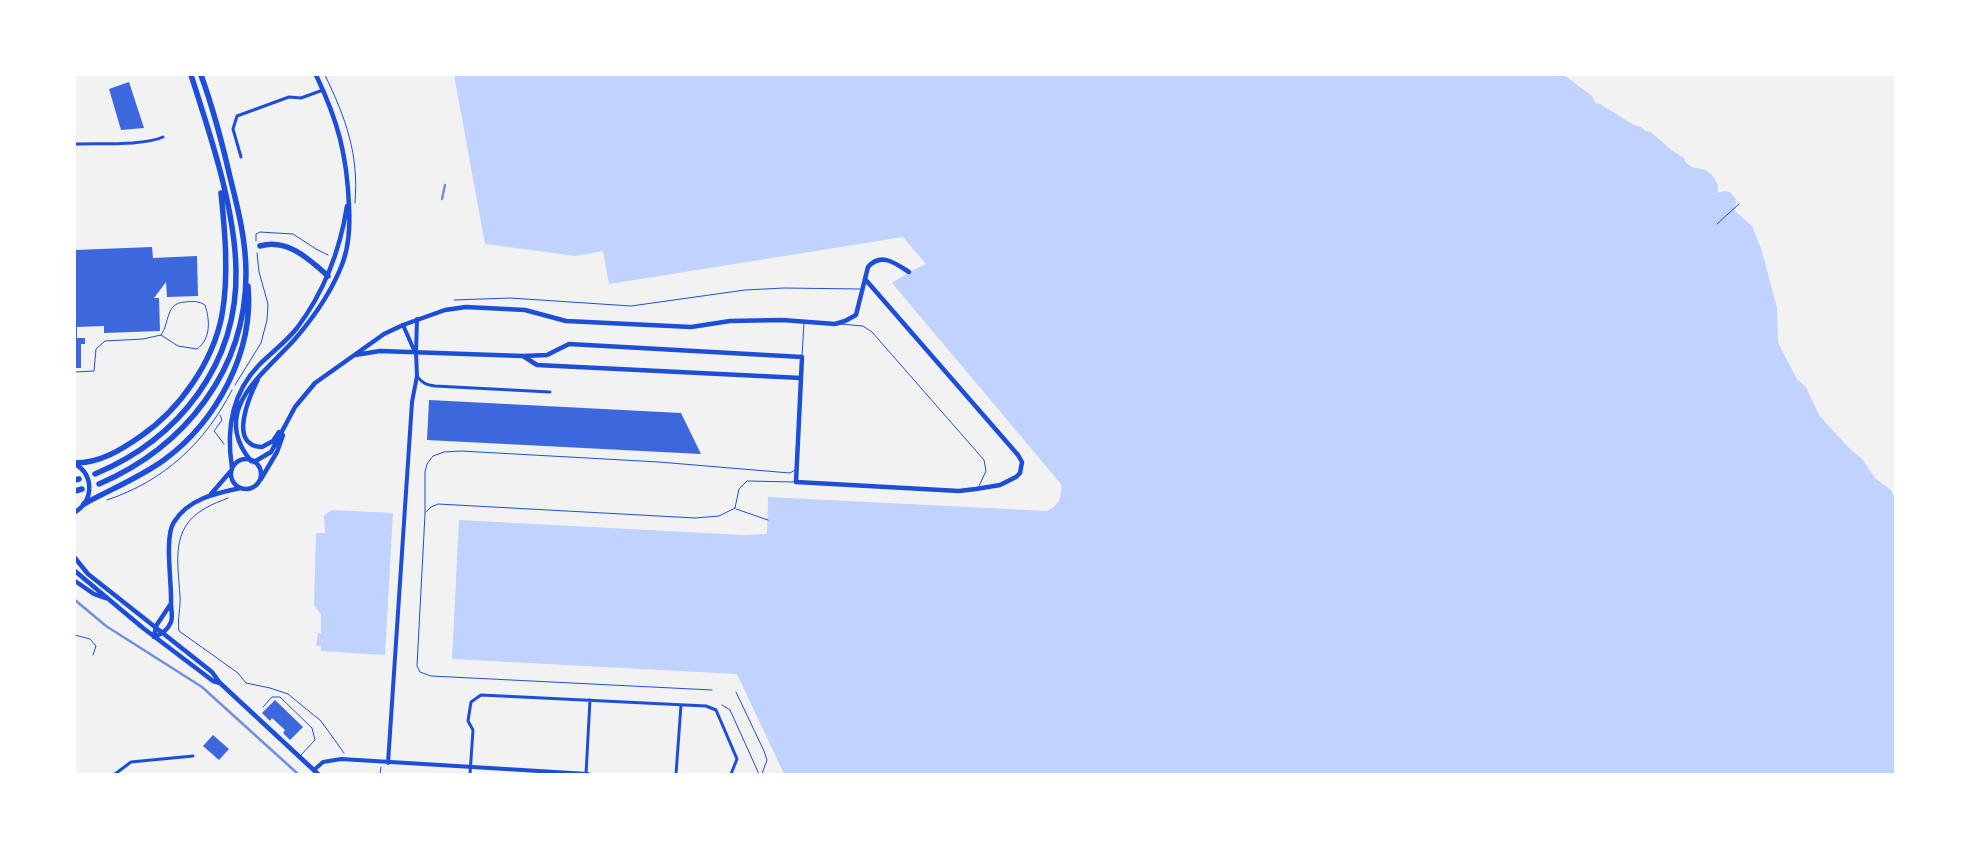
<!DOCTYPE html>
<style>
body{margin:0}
#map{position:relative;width:1970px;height:849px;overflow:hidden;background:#f2f2f2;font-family:Helvetica,sans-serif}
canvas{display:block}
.frame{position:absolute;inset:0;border:76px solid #fff;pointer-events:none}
</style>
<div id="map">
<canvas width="1970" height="849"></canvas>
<div class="frame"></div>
</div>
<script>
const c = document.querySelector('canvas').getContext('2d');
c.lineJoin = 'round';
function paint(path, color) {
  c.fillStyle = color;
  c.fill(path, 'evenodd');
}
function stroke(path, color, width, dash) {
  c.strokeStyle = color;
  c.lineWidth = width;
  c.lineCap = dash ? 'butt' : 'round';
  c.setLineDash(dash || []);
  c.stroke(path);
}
paint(new Path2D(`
 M454 75H1564L1592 96 1595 103 1600 104 1632 124 1641 127 1645 131 1651 132 1670 149 1684 158 1685 162 1692 167 1706 170 1713 176 1718 185V193L1724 191 1730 192 1736 199 1735 211 1752 226 1762 251 1777 308 1778 343 1797 379 1806 387 1819 415 1826 423 1849 448 1862 459 1875 478 1891 490 1895 498V774H784L737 674 452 659 459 520 744 535 767 534 768 497 1047 511C1059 505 1062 498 1061 484L892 283 909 272 926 264 903 237 609 284 603 251 576 256 485 244Z
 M332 510 393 513 385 655 321 651V646H316L318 633H321V615L314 605 316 533H325L324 515Z`), '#bfd3fe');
paint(new Path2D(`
 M129 82 144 128 121 130 109 89Z
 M152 247 153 258 197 256 198 296 167 297 166 282 154 298H159L160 331 104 333V326L77 327V338H85V344H81V368H75V250Z
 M429 400 681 413 701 454 427 440Z
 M275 700 303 727 290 740 283 733 285 730 272 718 270 721 262 713Z
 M213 735 229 749 219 760 203 746Z`), '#3d67dc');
stroke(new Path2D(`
 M325 75C346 119 359 154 355 203
 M1717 224 1739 204
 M256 241V234L260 232 293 234 316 249 328 255
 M235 385 261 343 267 320 268 304 259 272 257 253
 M220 415 222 420 214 431 224 444
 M228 498C221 501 212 504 204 509 170 529 178 562 180 596 181 607 177 619 179 631L238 673 246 683 270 688 288 694 321 721 344 753
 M107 500C164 481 205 443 232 390
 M380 774 381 767`), '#1d4ed8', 1);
stroke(new Path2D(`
 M454 300 510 298 631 306 745 290 784 288 860 289
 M840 324 863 326 872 332 984 460 986 471 979 486
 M802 356 804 323
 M75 372 94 371 96 349 105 341 143 339 161 335 178 346 197 349C211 339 210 320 205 305 199 301 192 301 185 302 165 303 170 323 161 335
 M735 508 739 489 747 481 795 482
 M736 509 768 520
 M426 512 431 507 438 504 695 518 719 516 735 508
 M75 635 90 639 96 646 93 655
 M712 690 431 676 420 672 417 666 425 514V472L427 464 433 456 444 452 461 451 659 462 790 473 795 470
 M736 692 764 751 767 760 762 774
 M722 705 730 710 759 774
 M263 707 272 697H280L312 728 315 740 300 756`), '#1d4ed8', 1);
stroke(new Path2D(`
 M75 144C98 143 144 146 163 137
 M241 157 233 129 237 116 289 97 301 98 323 90
 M417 376C422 383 426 385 435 386L550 392
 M115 774 131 762 193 756
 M470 774 473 730 468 721 471 702 481 695 706 706 716 710 737 759 731 774
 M586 774 590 700
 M676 774 681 705`), '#1d4ed8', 3);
stroke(new Path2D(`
 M403 325 414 350
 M388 763 412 402 417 376 416 353 417 319
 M314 770 323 762 341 759 588 774`), '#1d4ed8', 4);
stroke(new Path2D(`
 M355 355 380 351 523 356 547 355 569 344 802 357 796 482 959 491 976 489 1000 485 1016 477 1020 473 1022 462 1018 455 865 279
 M523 356 537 365 801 378
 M258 379C250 395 227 446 262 447L273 441 279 432
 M231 474a15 15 0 1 1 30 0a15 15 0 1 1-30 0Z
 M251 461C209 410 264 374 295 339 314 317 333 289 343 262 349 245 350 223 349 206 347 155 338 121 316 75
 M254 462 271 452 295 407 315 383 384 334 403 325 445 310 466 307 525 310 566 321 691 327 730 321 782 320 835 324 845 321 856 315 868 267C881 252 895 263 909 272
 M75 464C94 475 94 500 75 512
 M232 468C226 430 231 394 259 365 271 353 286 342 297 328 324 292 340 251 347 206
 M261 479 277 452 283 435
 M211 494 230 472
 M75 558 88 574 212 672 220 683 318 774
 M75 571 143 628 213 681 220 683
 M75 581 94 594 105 598
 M154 637C162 634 168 630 171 622 173 616 171 609 171 603 172 583 164 537 174 522 188 499 216 493 241 488
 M154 637 156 626 170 605`), '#1d4ed8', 4.5);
stroke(new Path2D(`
 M260 246C287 238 309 259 328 276
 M75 463C100 463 121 450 141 436 180 409 213 362 222 315 229 275 225 232 221 193
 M95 474C179 439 238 364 236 270 235 208 210 134 191 75
 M75 480 79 479
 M99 484C185 447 246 370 246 274 246 240 238 209 230 177 222 142 213 108 201 75
 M75 491 82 489
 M84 504C111 489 139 478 164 460 217 421 254 352 248 286`), '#1d4ed8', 5.5);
stroke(new Path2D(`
 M442 199 445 185
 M75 600 106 626 202 687 298 774`), '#7290e2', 2.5);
</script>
